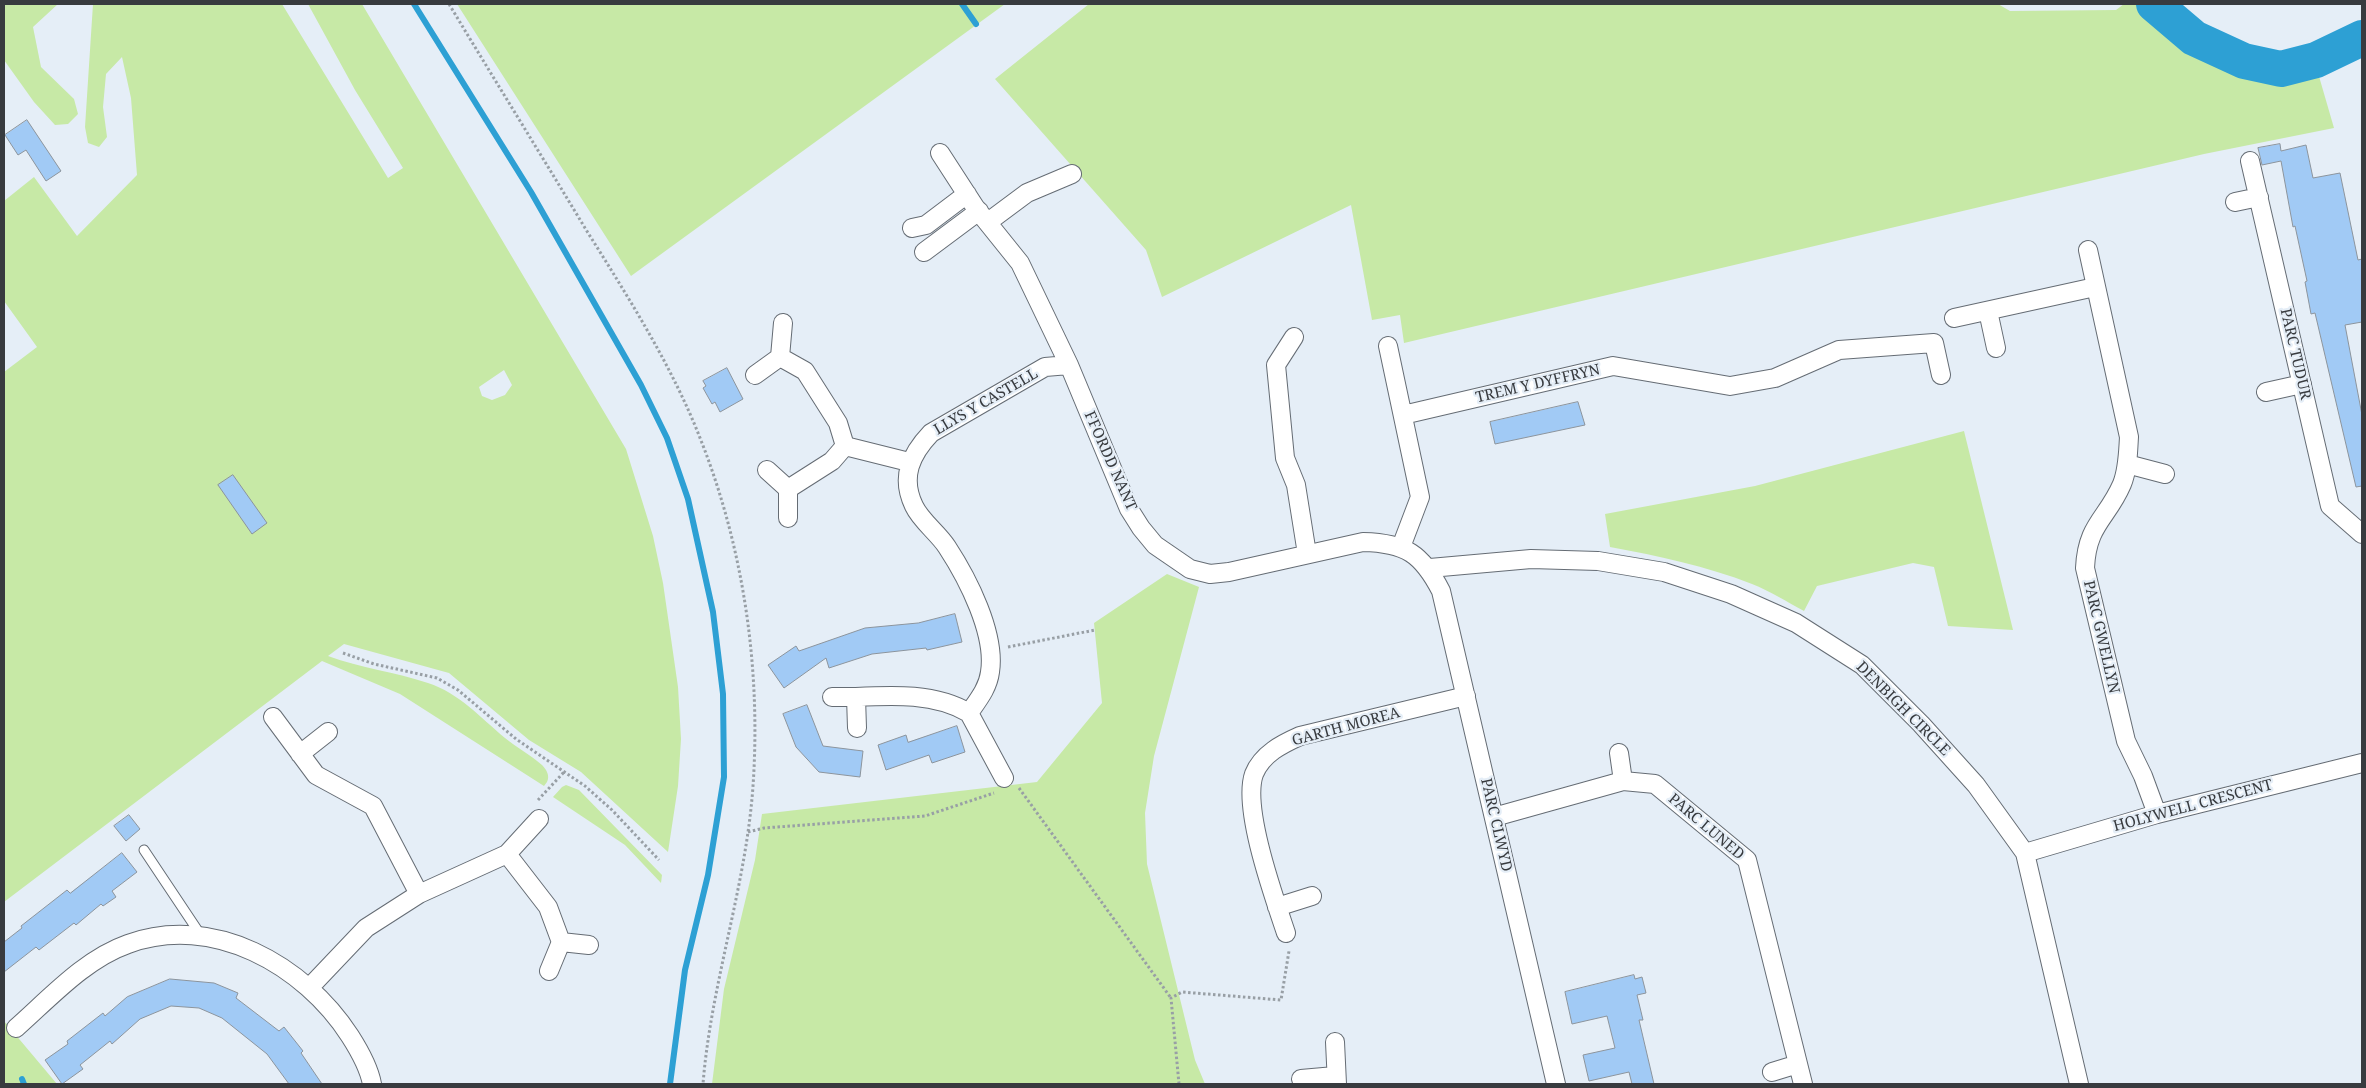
<!DOCTYPE html>
<style>
body{margin:0}
#map{position:relative;width:2366px;height:1088px;overflow:hidden;background:#e5eef7;font-family:"Noto Serif",serif}
canvas{display:block}
.frame{position:absolute;inset:0;border:5px solid #383b3f;pointer-events:none}
</style>
<div id="map">
<canvas width="2366" height="1088"></canvas>
<div class="frame"></div>
</div>
<script>
const c = document.querySelector('canvas').getContext('2d');
c.lineJoin = 'round';
function paint(path, color) {
  c.fillStyle = color;
  c.fill(path, 'evenodd');
}
function stroke(path, color, width, dash) {
  c.strokeStyle = color;
  c.lineWidth = width;
  c.lineCap = dash ? 'butt' : 'round';
  c.setLineDash(dash || []);
  c.stroke(path);
}
function label(font, color, halo, rows, align = 'center') {
  c.font = font + ' "Noto Serif",serif';
  c.lineWidth = 4.5;
  c.setLineDash([]);
  c.textBaseline = 'middle';
  c.strokeStyle = halo;
  c.fillStyle = color;
  for (const [text, x, y, turn = 0] of rows) {
    c.save();
    c.translate(x, y);
    c.rotate((+turn || 0) * Math.PI / 180);
    c.textAlign = isNaN(turn) ? turn : align;
    if (halo) c.strokeText(text, 0, 0);
    c.fillText(text, 0, 0);
    c.restore();
  }
}
paint(new Path2D(`
 M4 4H58L33 27 41 67 74 99 78 114 68 124 55 125 34 102 4 60Z
 M93 4H282L388 178 403 168 355 90 308 4H362L626 449 653 536 663 583 678 687 681 739 678 786 668 852 581 772 529 740 449 673 344 644 328 656C361 668 395 672 428 683 459 693 481 718 505 738 517 748 531 755 542 765 547 770 550 776 547 782L544 786 400 694 322 661 4 902V372L37 347 4 301V201L34 177 77 236 137 175 131 98 122 57 106 74 103 107 107 137 99 147 88 143 85 127ZM504 370 512 385 505 395 492 400 482 396 479 387Z
 M457 4H1005L631 276Z
 M1089 4H1998L2010 11 2116 10 2124 4H2139L2167 33 2222 64 2256 80 2285 76 2316 66 2334 128 2204 154 1404 343 1400 315 1372 320 1351 205 1162 297 1146 250 995 79Z
 M1964 431 2013 630 1948 626 1934 567 1913 563 1817 586 1804 611C1787 602 1770 591 1752 584 1706 566 1659 556 1610 547L1605 514 1755 486Z
 M1167 574 1199 587 1154 756 1145 813 1147 864 1195 1060 1205 1084H712L724 989 755 860 762 814 1037 782 1102 703 1094 623Z
 M566 785 579 790 662 875 661 883 625 845 553 797 562 787Z
 M4 1021 57 1084H4Z`), '#c7e9a6');
stroke(new Path2D(`
 M414 4 531 192 641 385 667 438 688 499 713 612 723 694 724 777 708 875 685 970 670 1084
 M962 4 976 24
 M22 1079 24 1084`), '#2da0d4', 6);
stroke(new Path2D(`
 M2154 4 2194 38 2244 61 2281 69 2316 60 2362 38`), '#2da0d4', 36);
const building = new Path2D(`
 M27 120 61 171 46 181 26 150 18 155 5 135Z
 M2280 144 2281 151 2306 145 2313 178 2340 173 2358 260 2362 259V322L2345 325 2362 415V486L2356 487 2315 313 2311 314 2305 282 2307 281 2295 226 2293 227 2281 161 2262 165 2258 148Z
 M727 368 743 399 720 412 715 402 712 404 703 388 706 386 703 381Z
 M1578 402 1585 425 1495 444 1490 422Z
 M233 475 267 523 252 534 218 485Z
 M955 614 962 642 927 650 926 648 872 654 829 668 826 658 784 688 768 665 796 646 799 651 865 628 918 623Z
 M807 705 823 746 863 751 860 777 819 772 796 747 783 714Z
 M957 726 965 752 932 763 929 755 886 770 878 745 906 735 908 742Z
 M129 815 140 829 126 841 114 826Z
 M122 853 137 872 112 891 116 897 103 906 101 904 76 925 74 923 39 950 36 947 4 972V942L22 928 21 926 67 890 70 893Z
 M1634 975 1635 979 1642 977 1646 993 1637 995 1643 1020H1639L1654 1084H1632L1629 1072 1589 1081 1583 1055 1615 1048 1607 1016 1572 1024 1565 992Z
 M170 979 214 983 238 993 236 998 279 1031 284 1027 303 1051 301 1053 322 1084H289L267 1054 222 1018 199 1008 171 1006 140 1019 112 1044 110 1041 80 1065 83 1069 62 1084 45 1060 68 1044 67 1041 103 1013 105 1016 127 997Z`);
paint(building, '#a1caf5');
stroke(building, '#8c949c', 1);
const service = new Path2D(`
 M144 850 202 937`);
const minor = new Path2D(`
 M940 153 975 207 1020 263 1069 365 1129 509 1141 528 1155 545 1190 569 1210 574 1229 572 1363 542C1406 543 1422 554 1441 591L1556 1084
 M2250 161 2330 506 2362 534
 M2235 202 2259 197
 M988 222 1027 193 1072 174
 M912 228 926 225 967 194
 M2088 250 2129 437C2128 452 2128 469 2122 484 2107 519 2087 524 2085 568L2126 741 2143 776 2157 814
 M924 252 979 211
 M1988 311 1996 348
 M1954 318 2095 287
 M783 323 780 357 805 371 838 423 845 446 909 462
 M1294 337 1276 365 1285 458 1296 485 1307 554
 M1388 346 1420 497 1401 547
 M755 375 780 357
 M2266 392 2302 384
 M1403 415 1613 366 1730 386 1775 378 1839 350 1934 343 1941 375
 M2127 464 2165 474
 M767 470 788 489
 M788 518V489L832 461 845 446
 M1430 568 1531 559 1598 561 1664 572 1731 594 1796 623 1862 665 1921 724 1976 785 2025 853 2079 1084
 M832 697H856
 M273 717 316 775 373 806 419 894
 M857 728 856 697C893 695 936 693 969 713
 M1619 753 1623 781
 M300 754 328 732
 M1004 778 969 713C978 700 988 688 990 672 996 634 968 579 947 547 938 533 921 521 914 506 900 477 911 454 931 433L1045 367 1069 365
 M1494 817 1623 781 1655 784 1747 860 1803 1084
 M2025 853 2157 814 2362 763
 M507 854 548 907 561 942
 M1277 907 1312 896
 M1286 933C1274 897 1242 808 1254 774 1262 754 1282 744 1300 736L1466 696
 M549 971 561 942 589 945
 M309 988 366 928 419 894 507 854 539 819
 M16 1028C50 998 85 959 128 944 213 913 304 965 350 1036 359 1050 369 1068 372 1084
 M1335 1042 1337 1084
 M1772 1072 1798 1064
 M1301 1079 1335 1076`);
stroke(service, '#656c74', 11);
stroke(minor, '#656c74', 20);
stroke(new Path2D(`
 M449 4C494 79 540 153 585 228 628 297 673 367 702 443 744 551 761 670 753 786 746 887 711 983 703 1084
 M1008 647 1095 630
 M343 653 374 664 437 678 458 690 516 739 585 786 612 810 659 860
 M1019 788 1171 998
 M538 800 565 771
 M748 832 764 828 925 816 994 793
 M1179 1084 1171 998 1182 992 1281 1000 1289 951`), '#989fa5', 3, [2.5, 2.5]);
stroke(service, '#fff', 9);
stroke(minor, '#fff', 18);
label('15px', '#383b3f', '#e5eef7', [
 ["PARC TUDUR",2295,354,77],
 ["TREM Y DYFFRYN",1538,384,-13],
 ["LLYS Y CASTELL",986,402,-30],
 ["FFORDD NANT",1110,461,66],
 ["PARC GWELLYN",2101,637,77],
 ["DENBIGH CIRCLE",1903,709,45],
 ["GARTH MOREA",1346,727,-15],
 ["HOLYWELL CRESCENT",2193,806,-15],
 ["PARC CLWYD",1496,825,77],
 ["PARC LUNED",1706,827,40]
]);
</script>
